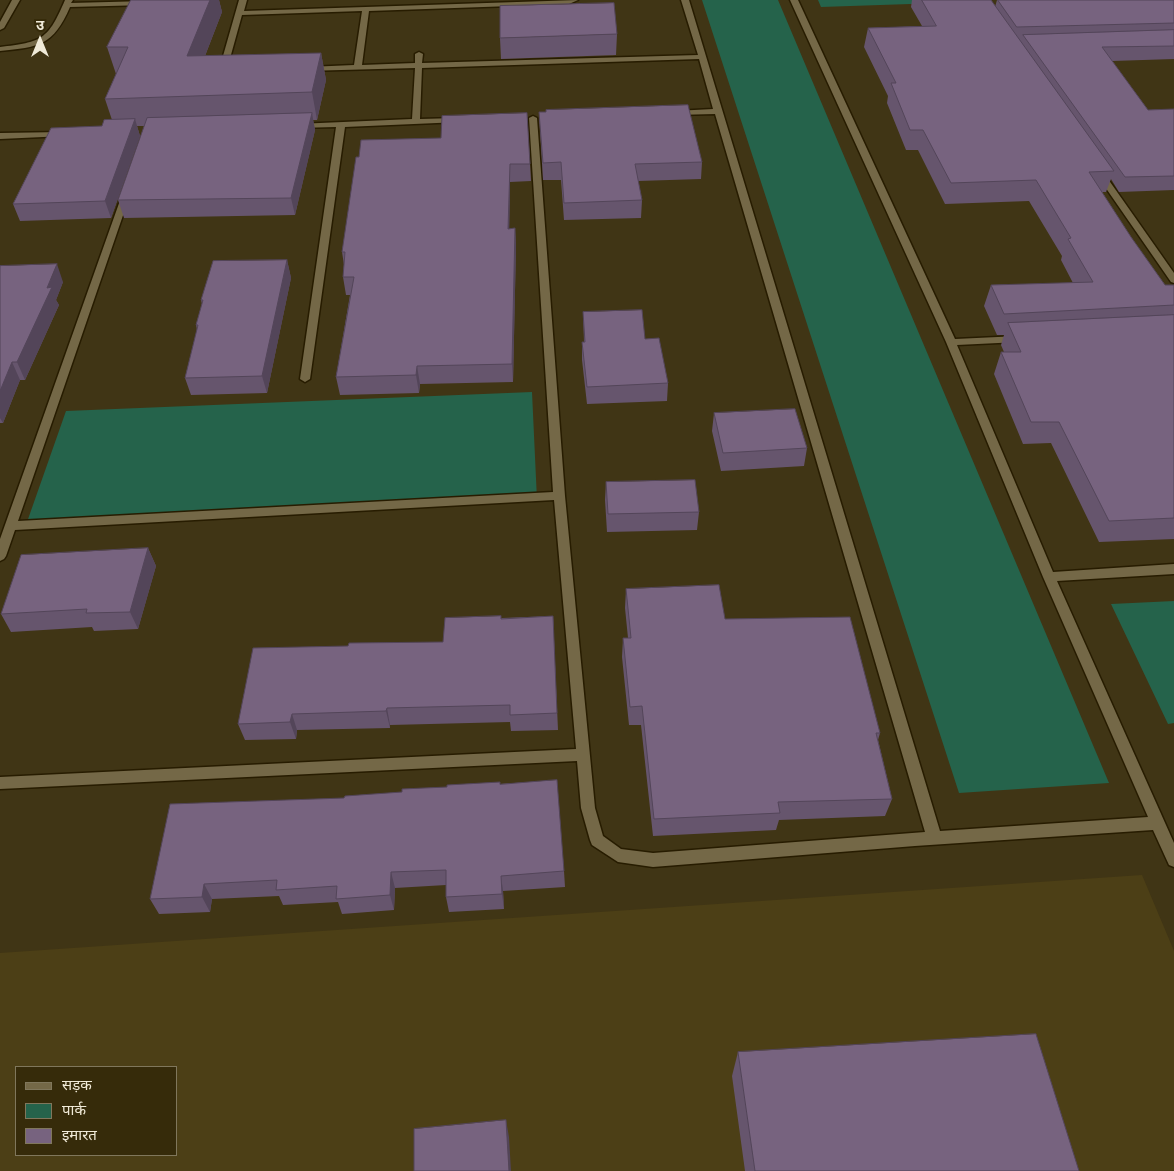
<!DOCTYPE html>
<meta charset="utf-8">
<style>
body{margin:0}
#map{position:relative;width:1174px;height:1171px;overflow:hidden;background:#403515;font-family:Mulish,"Noto Sans Devanagari",sans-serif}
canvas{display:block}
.legend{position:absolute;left:15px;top:1066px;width:162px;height:90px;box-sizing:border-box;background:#362b0a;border:1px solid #80775c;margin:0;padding:6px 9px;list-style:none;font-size:15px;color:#f0ead8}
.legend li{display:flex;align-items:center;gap:10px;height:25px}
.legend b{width:25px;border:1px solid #80775c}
.north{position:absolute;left:15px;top:15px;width:50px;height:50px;-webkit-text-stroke:4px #362b0a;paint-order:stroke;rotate:0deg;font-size:14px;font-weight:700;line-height:20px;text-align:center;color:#f0ead8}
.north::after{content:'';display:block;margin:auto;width:18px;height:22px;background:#f0ead8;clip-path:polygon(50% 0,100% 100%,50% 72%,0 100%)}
</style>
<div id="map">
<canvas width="1174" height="1171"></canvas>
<ul class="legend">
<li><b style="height:6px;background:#746847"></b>सड़क</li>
<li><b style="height:14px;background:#25634b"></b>पार्क</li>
<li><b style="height:14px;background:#77637f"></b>इमारत</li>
</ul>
<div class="north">उ</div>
</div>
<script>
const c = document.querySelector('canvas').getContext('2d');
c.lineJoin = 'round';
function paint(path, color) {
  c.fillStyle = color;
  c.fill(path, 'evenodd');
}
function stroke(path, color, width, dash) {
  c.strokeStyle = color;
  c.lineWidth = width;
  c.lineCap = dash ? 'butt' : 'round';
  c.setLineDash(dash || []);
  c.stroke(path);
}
paint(new Path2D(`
 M1142 875 1174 951V1171H0V953ZM16 1067H176V1155H16Z`), '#4c3f16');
paint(new Path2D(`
 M702 0H778L1109 783 959 793Z
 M818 0H968L970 2 821 7Z
 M532 392 537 500 27 522 66 411Z
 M1174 601V723L1168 724 1111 604Z`), '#25634b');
const minor = new Path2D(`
 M12 0H20L4 28 0 30V22Z
 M65 0H73L71 3 147 1 151 3 147 5 70 7C53 46 39 47 0 51V47C42 42 48 40 65 0Z
 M239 0H247L244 11 578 0 569 4 369 11 362 65 415 63V54L419 52 423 54 422 63 698 55 681 0H689L940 831 1148 817 1043 577 946 342 790 0H798L955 339 1019 336 1024 339 1019 342 957 345 1053 572 1174 564V574L1057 581 1174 843V867L1169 865 1153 830 915 846 653 867 618 862 592 845 590 840 581 808 577 761 0 789V777L576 749 554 500 15 530 6 556 4 559 0 561V539L123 192 127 189 131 192 18 521 553 492 529 118 533 116 537 118 565 496 595 808 603 836 621 849 653 853 925 832 715 114 675 115 671 113 675 111 713 109 699 59 422 68 420 119 457 118 461 120 460 122 345 127 310 379 305 382 300 379 336 127 297 128 293 126 297 124 412 119 415 68 305 71 304 69 308 67 354 65 362 11 242 15 229 62 235 66 228 68 221 63Z
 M62 132 66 134 65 136 0 139V133Z
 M1098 168 1101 169 1174 273V283L1171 282 1094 171Z`);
stroke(minor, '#271c00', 3);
paint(minor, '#746847');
paint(new Path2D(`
 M131 0H219L222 12 205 56 321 53 326 80 317 120H313L315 130 295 215 124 218 118 200 145 126H137L140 136 111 218 20 221 13 204 102 126 112 120 105 99 116 74 107 47Z
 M912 0H991L995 7 997 0H1174V59L1112 61 1148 110 1174 109V190L1119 192 1111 179 1106 192H1102L1131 237 1165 285H1174V539L1099 542 1051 443 1023 444 994 374 1001 352H1004L1001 345 1004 335H997L984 306 991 285 1073 283 1061 260 1062 256 1029 201 945 204 918 150H906L887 103 888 96 864 47 868 28 922 26 911 7Z
 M617 34 616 55 501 59 500 38Z
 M539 112 702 162 701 179 638 181 642 200 641 218 564 220 561 180H543Z
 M441 138 530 164 531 181 510 182 509 229 515 228 516 246 513 382 420 384 419 393 340 395 336 377 350 295H346L343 277 344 265 342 252 359 157Z
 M287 260 291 278 267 393 191 395 185 378 197 330 196 325 202 304 201 300Z
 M0 266 63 282 56 300 59 305 25 380H20L3 423H0Z
 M583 312 645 339 668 383 667 401 587 404 582 360V342H584Z
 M714 413 807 448 804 466 721 471 712 431Z
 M606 482 699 512 697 530 607 532 605 500Z
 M148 548 156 566 138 629 94 631 92 627 11 632 1 614Z
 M626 589 725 619 880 733 878 740 892 799 885 816 779 820 776 830 653 836 641 725H629L622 657 623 638H628L625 608Z
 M553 616 558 730 511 731 510 722 390 725V728L297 730 296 739 245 740 238 724 348 646 443 642 502 618Z
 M500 784 564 871 565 887 503 891 504 909 449 912 446 897V885L395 888 394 910 342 914 338 902 283 905 279 896 212 899 210 912 159 914 150 899 344 798Z
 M738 1052 1079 1171H745L732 1076Z`), '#66556d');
paint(new Path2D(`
 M210 0H219L222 12 194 84 187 56Z
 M321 53 326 80 317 120 312 92Z
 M312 113 315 130 295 215 291 198Z
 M135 119 140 136 111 218 105 201Z
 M510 164V182L509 246 508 229Z
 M515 228 516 246 513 382 512 364Z
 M287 260 291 278 267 393 262 376Z
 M57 264 63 282 56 300 59 305 25 380 17 362Z
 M12 362 20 380 3 423 0 418V391Z
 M417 366 420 384 419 393 416 375Z
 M148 548 156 566 138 629 130 612Z
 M387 708 390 725V728L386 711Z
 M292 714 297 730 296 739 290 722Z
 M391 872 395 888 394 910 390 895Z
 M501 876 503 891 504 909 502 894Z
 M204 884 212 899 210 912 202 897Z
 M506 1120 509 1137 511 1171H509Z`), '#534559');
const building = new Path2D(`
 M131 0H210L187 56 321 53 312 92 105 99 128 47H107Z
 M922 0H991L1114 171 1089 172 1131 237 1165 285H1174V305L1004 314 991 285 1093 282 1068 239 1071 238 1036 180 951 183 923 130H910L891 83H896L868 28 936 26Z
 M998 0H1174V23L1017 27Z
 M614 3 617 34 500 38V6Z
 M1174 30V46L1102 47 1148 110 1174 109V176L1125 177 1023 35Z
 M688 105 702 162 635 164 642 200 564 203 561 162 543 163 539 112H546V110Z
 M312 113 291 198 118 200 147 118Z
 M527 113 530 164H510L508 229 515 228 512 364 417 366 416 375 336 377 354 277H343L345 252H342L356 157H359L361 140 441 138 442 116Z
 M135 119 105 201 13 204 51 128 102 126 104 120Z
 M287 260 262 376 185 378 198 325H196L203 300H201L213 261Z
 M57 264 47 288 52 287 17 362H12L0 391V266Z
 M642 310 645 339 659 338 668 383 587 387 582 342H585L583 312Z
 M1174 315V518L1109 521 1059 422H1031L1001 352H1021L1008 323Z
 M795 409 807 448 723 453 714 413Z
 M695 480 699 512 608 514 606 482Z
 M148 548 130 612 86 613 87 609 1 614 21 555Z
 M719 585 725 619 850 617 880 733H876L892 799 778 802 780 813 654 819 642 706 630 707 623 638H631L626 589Z
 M501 616V619L553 616 557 713 510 715V705L387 708 386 711 292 714 290 722 238 724 253 648 348 646 349 643 443 642 445 618Z
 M557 780 564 871 501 876 502 894 446 897V870L391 872 390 895 336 899 337 886 276 890 277 880 204 884 202 897 150 899 170 804 344 798 345 796 402 792V789L447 787V785L500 782V784Z
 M1036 1034 1079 1171H755L738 1052Z
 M506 1120 509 1171H414V1129Z`);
paint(building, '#77637f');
stroke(building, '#534559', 1);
</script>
